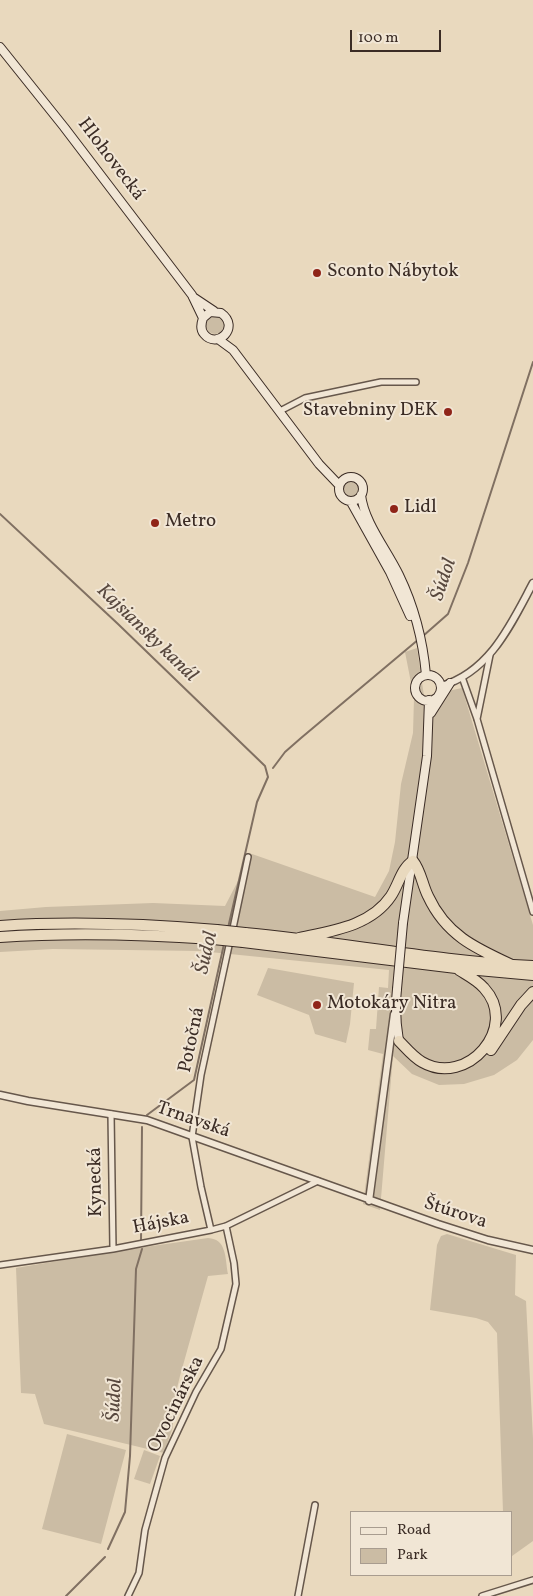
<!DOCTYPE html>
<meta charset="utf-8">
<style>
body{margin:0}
#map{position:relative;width:533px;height:1596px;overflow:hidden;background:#e9d9be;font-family:Vollkorn,serif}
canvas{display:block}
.legend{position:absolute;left:350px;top:1511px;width:162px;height:65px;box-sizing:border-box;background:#f1e6d5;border:1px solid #a89c8f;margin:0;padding:6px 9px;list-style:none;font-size:15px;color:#3b2c25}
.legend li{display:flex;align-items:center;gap:10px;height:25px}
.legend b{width:25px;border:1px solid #a89c8f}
.scale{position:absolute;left:350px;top:30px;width:91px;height:22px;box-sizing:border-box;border:2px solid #3b2c25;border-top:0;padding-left:6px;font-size:15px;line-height:18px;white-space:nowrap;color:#3b2c25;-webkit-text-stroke:4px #f1e6d5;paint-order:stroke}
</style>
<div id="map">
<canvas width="533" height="1596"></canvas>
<ul class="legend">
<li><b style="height:6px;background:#f1e6d5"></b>Road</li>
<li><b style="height:14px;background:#cbbca4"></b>Park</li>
</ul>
<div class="scale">100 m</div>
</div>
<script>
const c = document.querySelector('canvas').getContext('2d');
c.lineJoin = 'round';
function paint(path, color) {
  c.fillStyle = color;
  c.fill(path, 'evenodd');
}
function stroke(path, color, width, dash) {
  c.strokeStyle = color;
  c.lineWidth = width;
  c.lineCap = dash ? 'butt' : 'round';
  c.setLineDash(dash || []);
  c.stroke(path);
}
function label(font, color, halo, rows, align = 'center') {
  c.font = font + ' Vollkorn,serif';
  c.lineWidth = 4;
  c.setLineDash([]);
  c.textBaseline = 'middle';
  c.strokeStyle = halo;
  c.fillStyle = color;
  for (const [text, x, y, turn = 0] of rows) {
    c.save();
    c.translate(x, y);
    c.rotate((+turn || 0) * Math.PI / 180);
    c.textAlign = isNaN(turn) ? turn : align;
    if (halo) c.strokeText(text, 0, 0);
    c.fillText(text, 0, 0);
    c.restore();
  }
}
paint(new Path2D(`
 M206 325a9 9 0 1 1 18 0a9 9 0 1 1-18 0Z
 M343 489a8 8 0 1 1 16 0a8 8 0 1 1-16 0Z
 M417 648 424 696 462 688 533 925V1040L517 1060 494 1075 464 1084 439 1085 412 1074 393 1056 380 1210 363 1204 383 1054 368 1050 370 1029H376L379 987 388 988 389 970 200 951 53 949 0 952V911L46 907 153 903 225 906 252 854 375 897 389 871 395 842 401 784 413 733 414 698 405 652Z
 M268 968 354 983 350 1024 346 1043 315 1034 309 1015 257 995Z
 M447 1234 516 1255 515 1295 526 1301 533 1439V1541L512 1556V1512H503L497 1333 488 1322 476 1318 430 1310 437 1245 441 1236Z
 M208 1238C227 1239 225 1258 228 1274L208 1276 180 1376 173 1404V1427L164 1453 44 1424 35 1394 21 1393 16 1268 117 1251Z
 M67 1434 126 1450 101 1544 42 1529Z
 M144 1450 160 1456 150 1484 134 1479Z`), '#cbbca4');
stroke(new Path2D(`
 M0 514 118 624 265 766 268 777 257 802 228 928
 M423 636 448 614 468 563 533 362
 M273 768 285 752 301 738 419 639
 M147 1115 194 1080 224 944
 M141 1241 142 1127
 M108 1549 125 1512 130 1456 136 1269 142 1249
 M66 1596 105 1557`), '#807062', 2);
const minor = new Path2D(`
 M280 411 305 398 381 382H416
 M462 677 477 719 533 912
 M477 719 490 655
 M232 933 248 857
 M111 1114 113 1249
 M211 1230 201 1187 192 1137 201 1075 230 941
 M0 1265 113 1249 211 1230 226 1226 318 1181
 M128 1596 139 1573 145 1530 165 1458 196 1392 221 1349 236 1284 234 1263 226 1226
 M298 1596 315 1505
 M482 1596 533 1580`);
const tertiary = new Path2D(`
 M441 686C490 672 511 624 533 583
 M0 1095 28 1101 147 1120 438 1224 488 1240 533 1250
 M369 1201 394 1014`);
const secondary = new Path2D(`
 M0 47 64 127 192 295 203 318C201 324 200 329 204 334 217 350 241 327 221 313L210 312 203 318
 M193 297 214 311
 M218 339 233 350 319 464 339 485
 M339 489a12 12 0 1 1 24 0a12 12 0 1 1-24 0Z
 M361 495C364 522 387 550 399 575 414 606 423 641 426 675
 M351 502 390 572 410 616
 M415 688a13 13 0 1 1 26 0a13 13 0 1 1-26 0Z
 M431 713 450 683
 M403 923 427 756 429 700
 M397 989C395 1007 396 1023 399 1041`);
const motorway = new Path2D(`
 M0 926C72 921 145 924 217 930
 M245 933C341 942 436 961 533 966
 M0 937C71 932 142 934 213 939
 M299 938C332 931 371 926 391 896 399 884 401 869 413 861 421 871 422 884 428 896 446 935 475 948 512 965
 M243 942 456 968 533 975
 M399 1041C406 1048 413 1057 422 1062 467 1088 520 1027 484 988 477 980 467 975 459 970
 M491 1050 521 1005 533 992`);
stroke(minor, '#66574b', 8);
stroke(tertiary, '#66574b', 9);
stroke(secondary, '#3b2c25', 10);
stroke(motorway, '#3b2c25', 12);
stroke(minor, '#f1e6d5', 5);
stroke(tertiary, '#f1e6d5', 6);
stroke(secondary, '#f1e6d5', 8);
stroke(motorway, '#e9d9be', 10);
const secondaryBridge = new Path2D(`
 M397 989 403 923`);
const motorwayBridge = new Path2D(`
 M217 930 245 933
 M213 939 243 942`);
stroke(secondaryBridge, '#3b2c25', 10, []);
stroke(motorwayBridge, '#3b2c25', 12, []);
stroke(secondaryBridge, '#f1e6d5', 8);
stroke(motorwayBridge, '#e9d9be', 10);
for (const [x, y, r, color] of [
 [317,273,5,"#8f2418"],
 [448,412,5,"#8f2418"],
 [394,509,5,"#8f2418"],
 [155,523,5,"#8f2418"],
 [317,1005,5,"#8f2418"]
]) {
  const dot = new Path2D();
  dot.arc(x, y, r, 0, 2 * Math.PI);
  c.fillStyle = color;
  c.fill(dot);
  stroke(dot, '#f1e6d5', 2);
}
label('19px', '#3b2c25', '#f1e6d5', [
 ["Hlohovecká",110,160,53],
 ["Potočná",193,1040,-78],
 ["Trnavská",193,1121,19],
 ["Kynecká",97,1182,-91],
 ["Štúrova",455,1214,18],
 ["Hájska",161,1224,-11],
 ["Ovocinárska",177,1405,-64]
]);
label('19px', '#3b2c25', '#f1e6d5', [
 ["Sconto Nábytok",327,273],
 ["Stavebniny DEK",438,412,"right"],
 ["Lidl",404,509],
 ["Metro",165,523],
 ["Motokáry Nitra",327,1005]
], 'left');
label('italic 20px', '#58483e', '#f1e6d5', [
 ["Šúdol",445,580,-71],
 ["Kajsiansky kanál",146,634,44],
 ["Šúdol",208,953,-77],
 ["Šúdol",116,1400,-87]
]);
</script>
